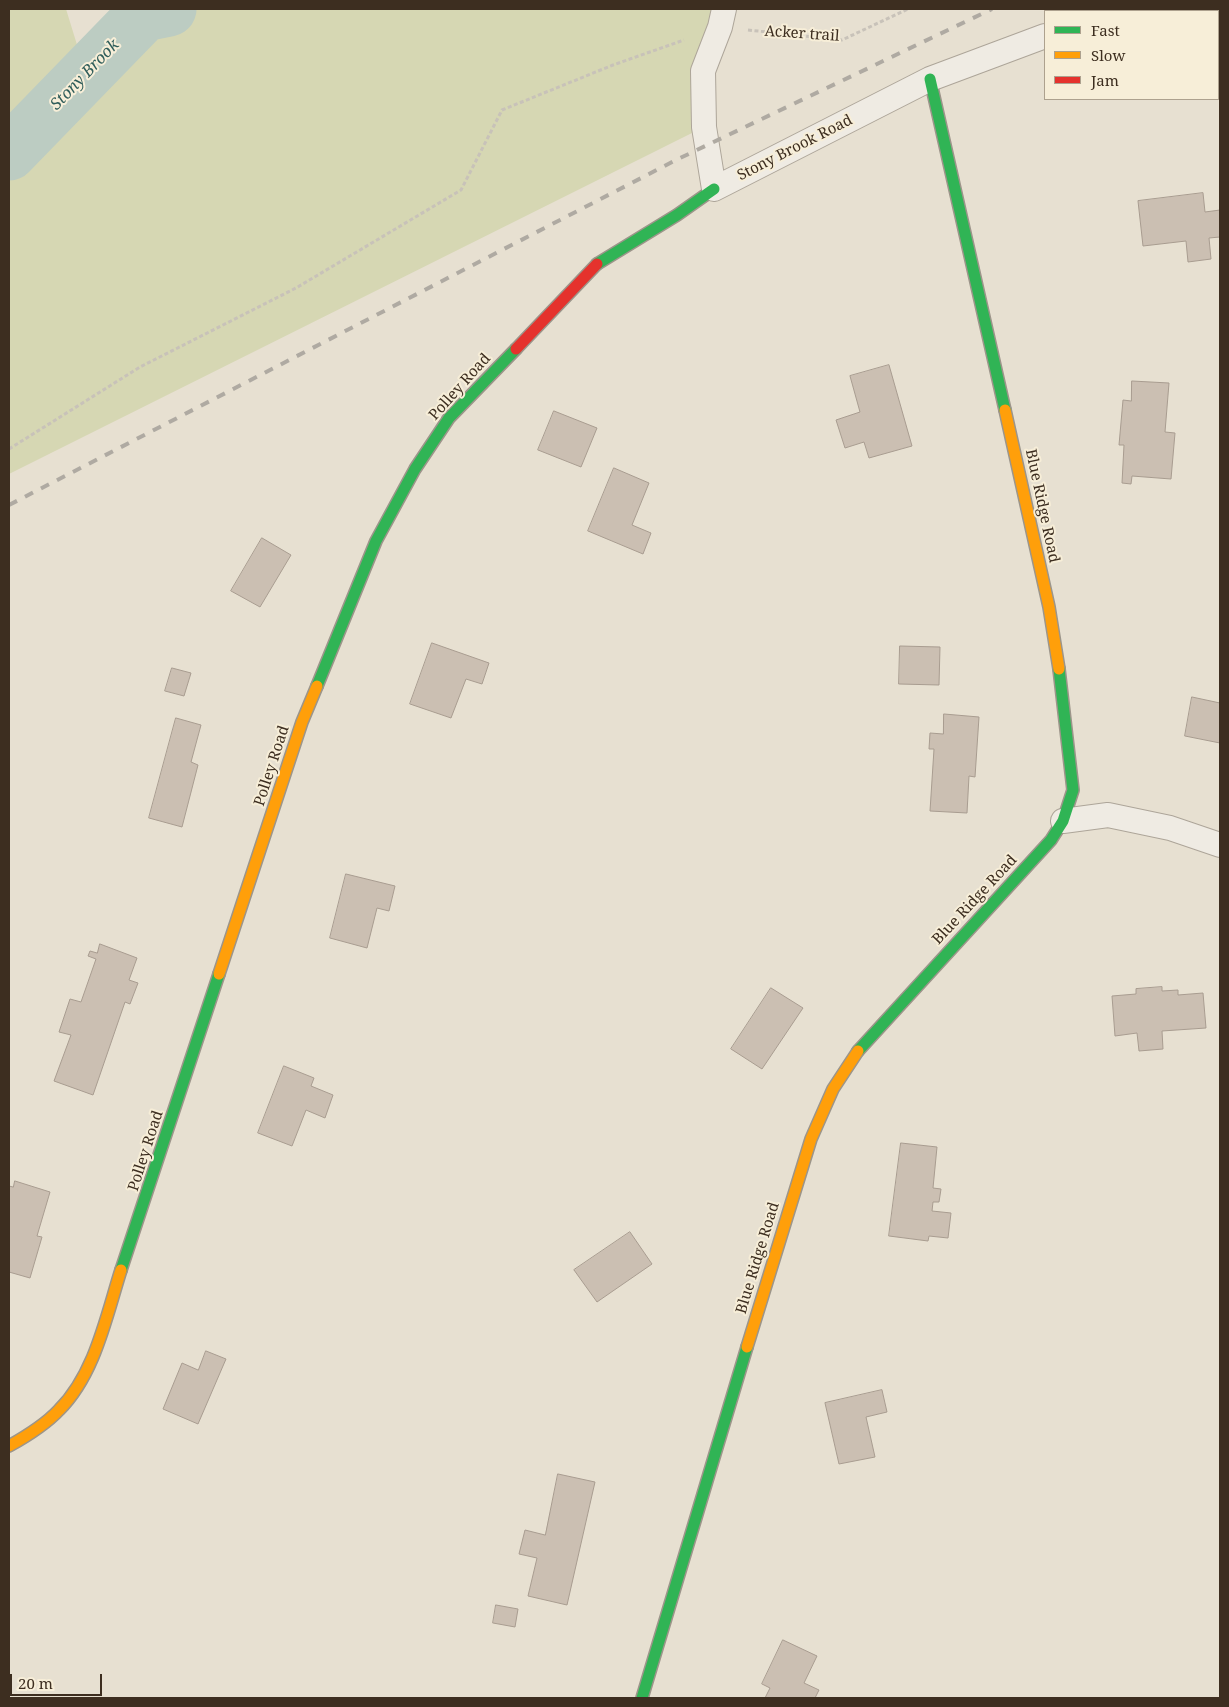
<!DOCTYPE html>
<style>
body{margin:0}
#map{position:relative;width:1229px;height:1707px;overflow:hidden;background:#e7e0d1;font-family:"Noto Serif",serif}
canvas{display:block}
.frame{position:absolute;inset:0;border:10px solid #3d2e20;pointer-events:none}
.legend{position:absolute;left:1044px;top:10px;width:175px;height:90px;box-sizing:border-box;background:#f7eed8;border:1px solid #ada18e;margin:0;padding:6px 9px;list-style:none;font-size:15px;color:#3d2e20}
.legend li{display:flex;align-items:center;gap:10px;height:25px}
.legend b{width:25px;border:1px solid #ada18e}
.scale{position:absolute;left:10px;top:1674px;width:92px;height:22px;box-sizing:border-box;border:2px solid #3d2e20;border-top:0;padding-left:6px;font-size:15px;line-height:18px;white-space:nowrap;color:#3d2e20;-webkit-text-stroke:4px #f7eed8;paint-order:stroke}
</style>
<div id="map">
<canvas width="1229" height="1707"></canvas>
<div class="frame"></div>
<ul class="legend">
<li><b style="height:6px;background:#30b455"></b>Fast</li>
<li><b style="height:6px;background:#ff9f0a"></b>Slow</li>
<li><b style="height:6px;background:#e5322d"></b>Jam</li>
</ul>
<div class="scale">20 m</div>
</div>
<script>
const c = document.querySelector('canvas').getContext('2d');
c.lineJoin = 'round';
function paint(path, color) {
  c.fillStyle = color;
  c.fill(path, 'evenodd');
}
function stroke(path, color, width, dash) {
  c.strokeStyle = color;
  c.lineWidth = width;
  c.lineCap = dash ? 'butt' : 'round';
  c.setLineDash(dash || []);
  c.stroke(path);
}
function label(font, color, halo, rows, align = 'center') {
  c.font = font + ' "Noto Serif",serif';
  c.lineWidth = 4;
  c.setLineDash([]);
  c.textBaseline = 'middle';
  c.strokeStyle = halo;
  c.fillStyle = color;
  for (const [text, x, y, turn = 0] of rows) {
    c.save();
    c.translate(x, y);
    c.rotate((+turn || 0) * Math.PI / 180);
    c.textAlign = isNaN(turn) ? turn : align;
    if (halo) c.strokeText(text, 0, 0);
    c.fillText(text, 0, 0);
    c.restore();
  }
}
paint(new Path2D(`
 M9 9H66L86 74 144 14 169 9H716L704 127 9 474Z`), '#d6d7b3');
stroke(new Path2D(`
 M9 153 144 14 169 9`), '#bcccc2', 55);
const building = new Path2D(`
 M1203 193 1205 212 1220 210V237L1209 238 1211 259 1188 262 1186 241 1143 246 1138 201Z
 M889 365 912 446 869 458 864 442 845 448 836 420 860 412 850 376Z
 M1132 381 1169 383 1165 432 1175 433 1171 479 1132 476 1131 484 1122 483 1124 445H1119L1123 400 1131 401Z
 M554 411 597 428 581 467 538 450Z
 M614 468 649 483 632 525 651 533 643 554 588 531Z
 M262 538 291 555 260 607 231 591Z
 M432 643 489 663 482 684 466 679 451 718 410 704Z
 M900 646 940 647 939 685 899 684Z
 M172 668 191 673 184 696 165 691Z
 M1192 697 1220 703V743L1185 736Z
 M944 714 979 717 975 777 969 776 967 813 930 811 934 749H929L930 733 943 734Z
 M176 718 201 725 191 762 198 765 182 827 149 818Z
 M346 874 395 886 389 911 377 908 367 948 330 938Z
 M100 944 137 958 129 980 138 983 130 1004 125 1002 93 1095 54 1081 71 1035 59 1032 70 999 81 1002 96 959 88 956 90 951 97 953Z
 M1162 987V991L1178 990V995L1203 993 1206 1028 1162 1031 1163 1049 1139 1051 1137 1033 1115 1036 1112 996 1136 994V989Z
 M771 988 803 1008 762 1069 731 1049Z
 M284 1066 314 1078 311 1086 333 1095 325 1118 306 1110 292 1146 258 1133Z
 M901 1143 937 1147 933 1188 941 1189 939 1202H933L932 1211 951 1213 948 1238 929 1236 928 1241 889 1236Z
 M15 1181 50 1192 37 1236 42 1237 30 1278 9 1272V1186L13 1187Z
 M630 1232 652 1264 597 1302 574 1270Z
 M206 1351 226 1359 198 1424 163 1409 182 1363 198 1370Z
 M882 1390 887 1412 866 1417 875 1457 839 1464 825 1403Z
 M558 1474 595 1482 567 1605 528 1596 537 1558 519 1554 525 1530 545 1535Z
 M496 1605 518 1609 515 1627 493 1623Z
 M783 1640 817 1656 804 1683 819 1690 815 1698H765L770 1688 762 1684Z`);
paint(building, '#cbbfb2');
stroke(building, '#a89c90', 1);
const street = new Path2D(`
 M724 9 720 27 703 71 704 127 714 189 930 79 1045 36
 M1218 52H1220
 M1063 821 1108 815 1170 828 1220 845`);
const fast = new Path2D(`
 M930 79 1005 410
 M597 264 677 215 714 189
 M317 686 376 541 415 469 449 418 516 349
 M858 1051 1051 840 1063 821 1073 790 1059 669
 M121 1270 219 974
 M642 1698 747 1347`);
const slow = new Path2D(`
 M1005 410 1049 607 1059 669
 M219 974 302 722 317 686
 M747 1347 811 1139 833 1089 858 1051
 M9 1446C27 1436 45 1425 59 1410 95 1374 106 1317 121 1270`);
const jam = new Path2D(`
 M516 349 597 264`);
stroke(street, '#ada599', 26);
stroke(fast, '#9c958a', 14);
stroke(slow, '#9c958a', 14);
stroke(jam, '#9c958a', 14);
stroke(new Path2D(`
 M748 30 842 40 908 9
 M9 449 140 367 296 288 461 190 502 110 613 65 684 40`), '#c8c2b9', 3, [4, 2.5]);
stroke(street, '#efebe3', 24);
stroke(fast, '#30b455', 11);
stroke(slow, '#ff9f0a', 11);
stroke(jam, '#e5322d', 11);
stroke(new Path2D(`
 M9 505 676 160 992 9`), '#afaaa2', 4, [9, 9]);
label('15px', '#3d2e20', '#f7eed8', [
 ["Acker trail",802,34,4],
 ["Stony Brook Road",795,148,-27],
 ["Polley Road",460,387,-48],
 ["Blue Ridge Road",1042,506,78],
 ["Polley Road",272,766,-72],
 ["Blue Ridge Road",975,900,-47],
 ["Polley Road",146,1151,-72],
 ["Blue Ridge Road",758,1258,-73]
]);
label('italic 16px', '#2f5d5a', '#f7eed8', [
 ["Stony Brook",85,75,-46]
]);
</script>
